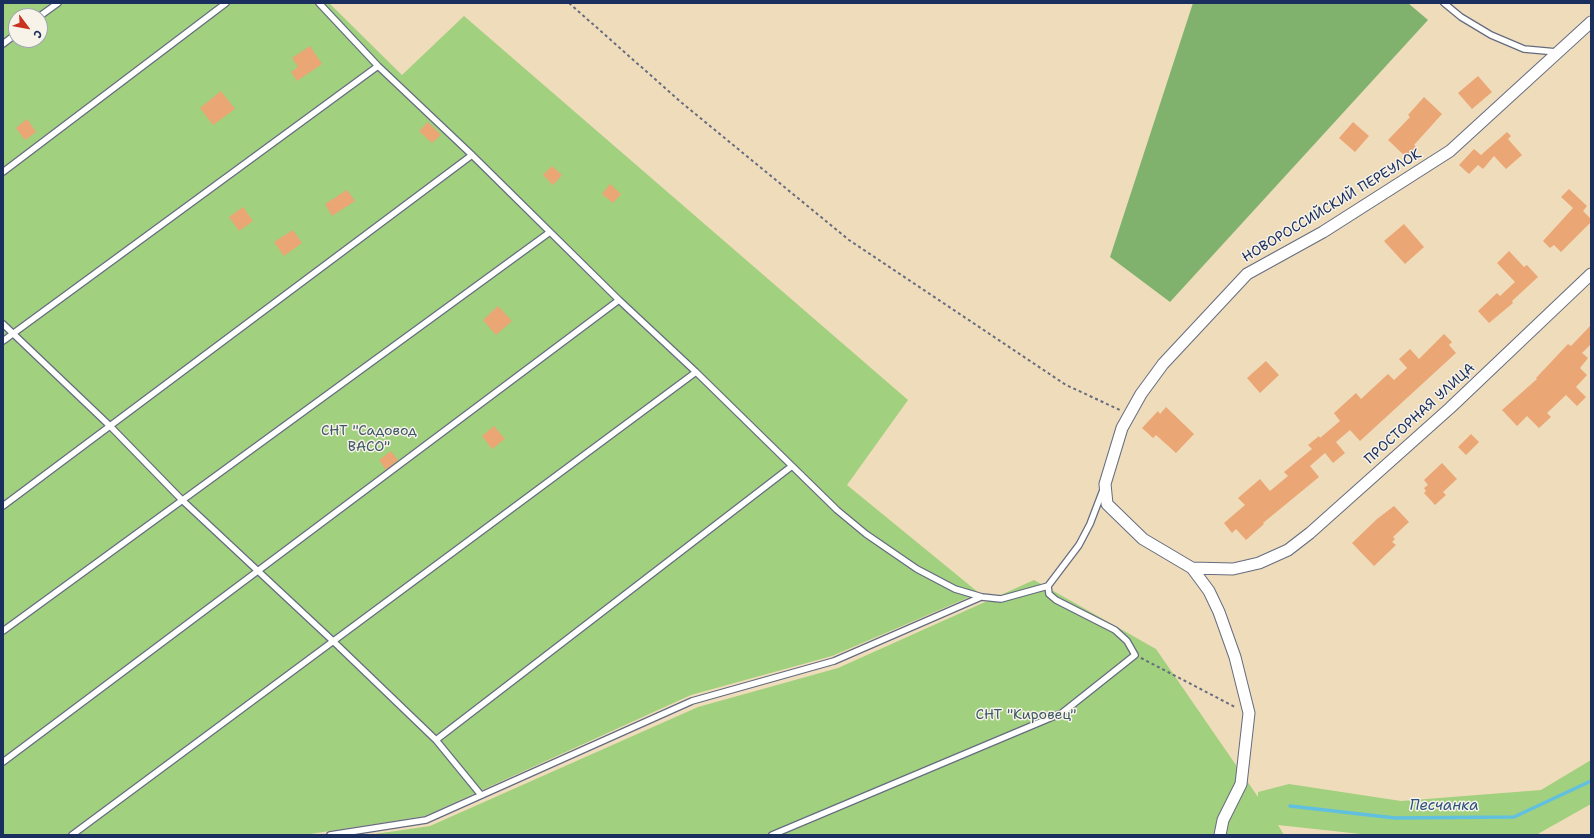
<!DOCTYPE html>
<meta charset="utf-8">
<style>
body{margin:0}
#map{position:relative;width:1594px;height:838px;overflow:hidden;background:#efdcbb;font-family:"Shantell Sans",sans-serif}
canvas{display:block}
.frame{position:absolute;inset:0;border:4px solid #1b2f5e;pointer-events:none}
.north{position:absolute;left:8px;top:8px;width:40px;height:40px;box-sizing:border-box;background:#f7f3e8;border:1px solid #9fa5b1;border-radius:50%;rotate:122deg;font-size:11px;font-weight:700;line-height:16px;text-align:center;color:#1b2f5e}
.north::after{content:'';display:block;margin:auto;width:14px;height:18px;background:#c8321e;clip-path:polygon(50% 0,100% 100%,50% 72%,0 100%)}
</style>
<div id="map">
<canvas width="1594" height="838"></canvas>
<div class="frame"></div>
<div class="north">С</div>
</div>
<script>
const c = document.querySelector('canvas').getContext('2d');
c.lineJoin = 'round';
function paint(path, color) {
  c.fillStyle = color;
  c.fill(path, 'evenodd');
}
function stroke(path, color, width, dash) {
  c.strokeStyle = color;
  c.lineWidth = width;
  c.lineCap = dash ? 'butt' : 'round';
  c.setLineDash(dash || []);
  c.stroke(path);
}
function label(font, color, halo, rows, align = 'center') {
  c.font = font + ' "Shantell Sans",sans-serif';
  c.lineWidth = 3;
  c.setLineDash([]);
  c.textBaseline = 'middle';
  c.strokeStyle = halo;
  c.fillStyle = color;
  for (const [text, x, y, turn = 0] of rows) {
    c.save();
    c.translate(x, y);
    c.rotate((+turn || 0) * Math.PI / 180);
    c.textAlign = isNaN(turn) ? turn : align;
    if (halo) c.strokeText(text, 0, 0);
    c.fillText(text, 0, 0);
    c.restore();
  }
}
paint(new Path2D(`
 M3 3H329L402 75 464 16 908 400 847 485 979 593 832 656 691 695 425 816 304 835H3ZM16 16H40V40H16Z
 M1034 580 1156 649 1258 797V792L1289 784 1401 801 1541 790 1591 760V804L1536 835H1370L1278 825 1284 835H368L430 826 698 707 838 668Z`), '#a1d07f');
paint(new Path2D(`
 M1193 3H1408L1428 20 1170 302 1110 257Z`), '#80b26e');
stroke(new Path2D(`
 M1290 806 1395 818 1514 817 1591 781`), '#61c0df', 3.5);
paint(new Path2D(`
 M310 46 322 64 297 81 291 72 298 67 292 58Z
 M1478 76 1492 92 1472 109 1458 93Z
 M221 91 235 109 213 125 200 108Z
 M1424 97 1442 114 1414 145 1416 147 1406 157 1388 140 1410 117 1408 115Z
 M27 119 36 132 25 140 16 128Z
 M428 122 441 135 432 143 419 131Z
 M1353 122 1369 136 1355 152 1339 138Z
 M1507 132 1511 136 1508 139 1522 155 1506 169 1494 156 1483 169 1478 165 1469 174 1459 165 1474 149 1481 155Z
 M552 166 562 175 553 185 543 175Z
 M610 184 621 194 613 203 602 194Z
 M1569 189 1587 206 1583 211 1591 219V222L1561 252 1554 245 1550 248 1543 241 1573 208 1561 197Z
 M347 190 355 201 332 216 325 204Z
 M243 207 253 221 239 231 229 217Z
 M1404 224 1424 247 1405 264 1384 241Z
 M293 230 302 243 284 256 274 242Z
 M1509 251 1524 267 1527 265 1538 277 1512 301 1513 303 1489 323 1478 311 1497 293 1500 296 1515 282 1497 263Z
 M498 306 512 321 496 335 483 320Z
 M1591 325V344L1582 353 1588 358 1580 368 1587 375 1576 387 1586 397 1577 406 1566 395 1547 413 1551 417 1539 428 1527 416 1517 426 1502 410 1537 379 1536 378 1568 344 1571 346Z
 M1444 334 1452 342 1449 345 1456 353 1360 441 1350 430 1336 442 1345 453 1333 463 1325 453 1310 466 1319 477 1263 523 1264 524 1246 540 1236 529 1232 533 1224 523 1245 505 1238 498 1260 479 1270 491 1288 476 1284 472 1312 449 1308 445 1319 436 1320 438 1340 421 1334 413 1356 393 1361 399 1388 374 1394 380 1407 368 1399 359 1410 349 1419 359Z
 M1266 361 1279 375 1260 393 1247 378Z
 M1166 407 1194 434 1176 453 1156 435 1153 438 1142 428 1158 411 1160 414Z
 M494 426 505 439 492 449 482 436Z
 M1471 434 1479 442 1466 455 1458 447Z
 M391 451 398 460 386 470 379 460Z
 M1442 463 1457 479 1443 492 1446 495 1435 505 1424 493 1426 491 1424 488 1428 485 1424 480Z
 M1394 506 1409 522 1393 537 1395 539 1392 542 1396 545 1374 566 1352 543 1377 519Z`), '#eba675');
const lane = new Path2D(`
 M319 3 378 66 472 155 619 300 696 372 837 510 866 534 917 569 955 589 982 597 1001 599 1048 586 1079 545 1090 524 1103 490
 M1444 3 1461 17 1491 35 1524 49 1557 52
 M40 16 58 3
 M3 44 16 34
 M3 172 226 3
 M3 324 110 426 182 500 333 641 436 740 481 795
 M3 341 378 66
 M3 506 472 155
 M3 631 550 232
 M436 740 792 466
 M3 762 619 300
 M72 835 696 372
 M330 835 426 820 692 701 834 661 981 597
 M772 835 1062 713 1135 655 1127 641 1115 630 1056 600 1049 594 1048 586`);
const street = new Path2D(`
 M1591 22 1450 151 1323 232 1247 274 1163 364 1141 394 1122 428 1105 484 1107 504 1143 539 1192 568 1233 569 1259 563 1288 550 1310 533 1450 408 1591 274
 M1192 568 1209 591 1219 612 1235 657 1249 713 1241 784 1223 820 1220 835`);
stroke(lane, '#656c7f', 8);
stroke(street, '#656c7f', 13);
stroke(new Path2D(`
 M569 3 682 103 849 240 1066 385 1120 410
 M1141 658 1235 707`), '#656c7f', 2, [3, 3]);
stroke(lane, '#fff', 5.5);
stroke(street, '#fff', 11);
label('14px', '#1b2f5e', '#f7f3e8', [
 ["НОВОРОССИЙСКИЙ ПЕРЕУЛОК",1332,206,-31],
 ["ПРОСТОРНАЯ УЛИЦА",1420,414,-42]
]);
label('14px', '#3c5766', '#f7f3e8', [
 ["СНТ \"Садовод",369,431],
 ["ВАСО\"",369,447],
 ["СНТ \"Кировец\"",1026,715]
]);
label('italic 15px', '#2c537e', '#f7f3e8', [
 ["Песчанка",1444,806]
]);
</script>
